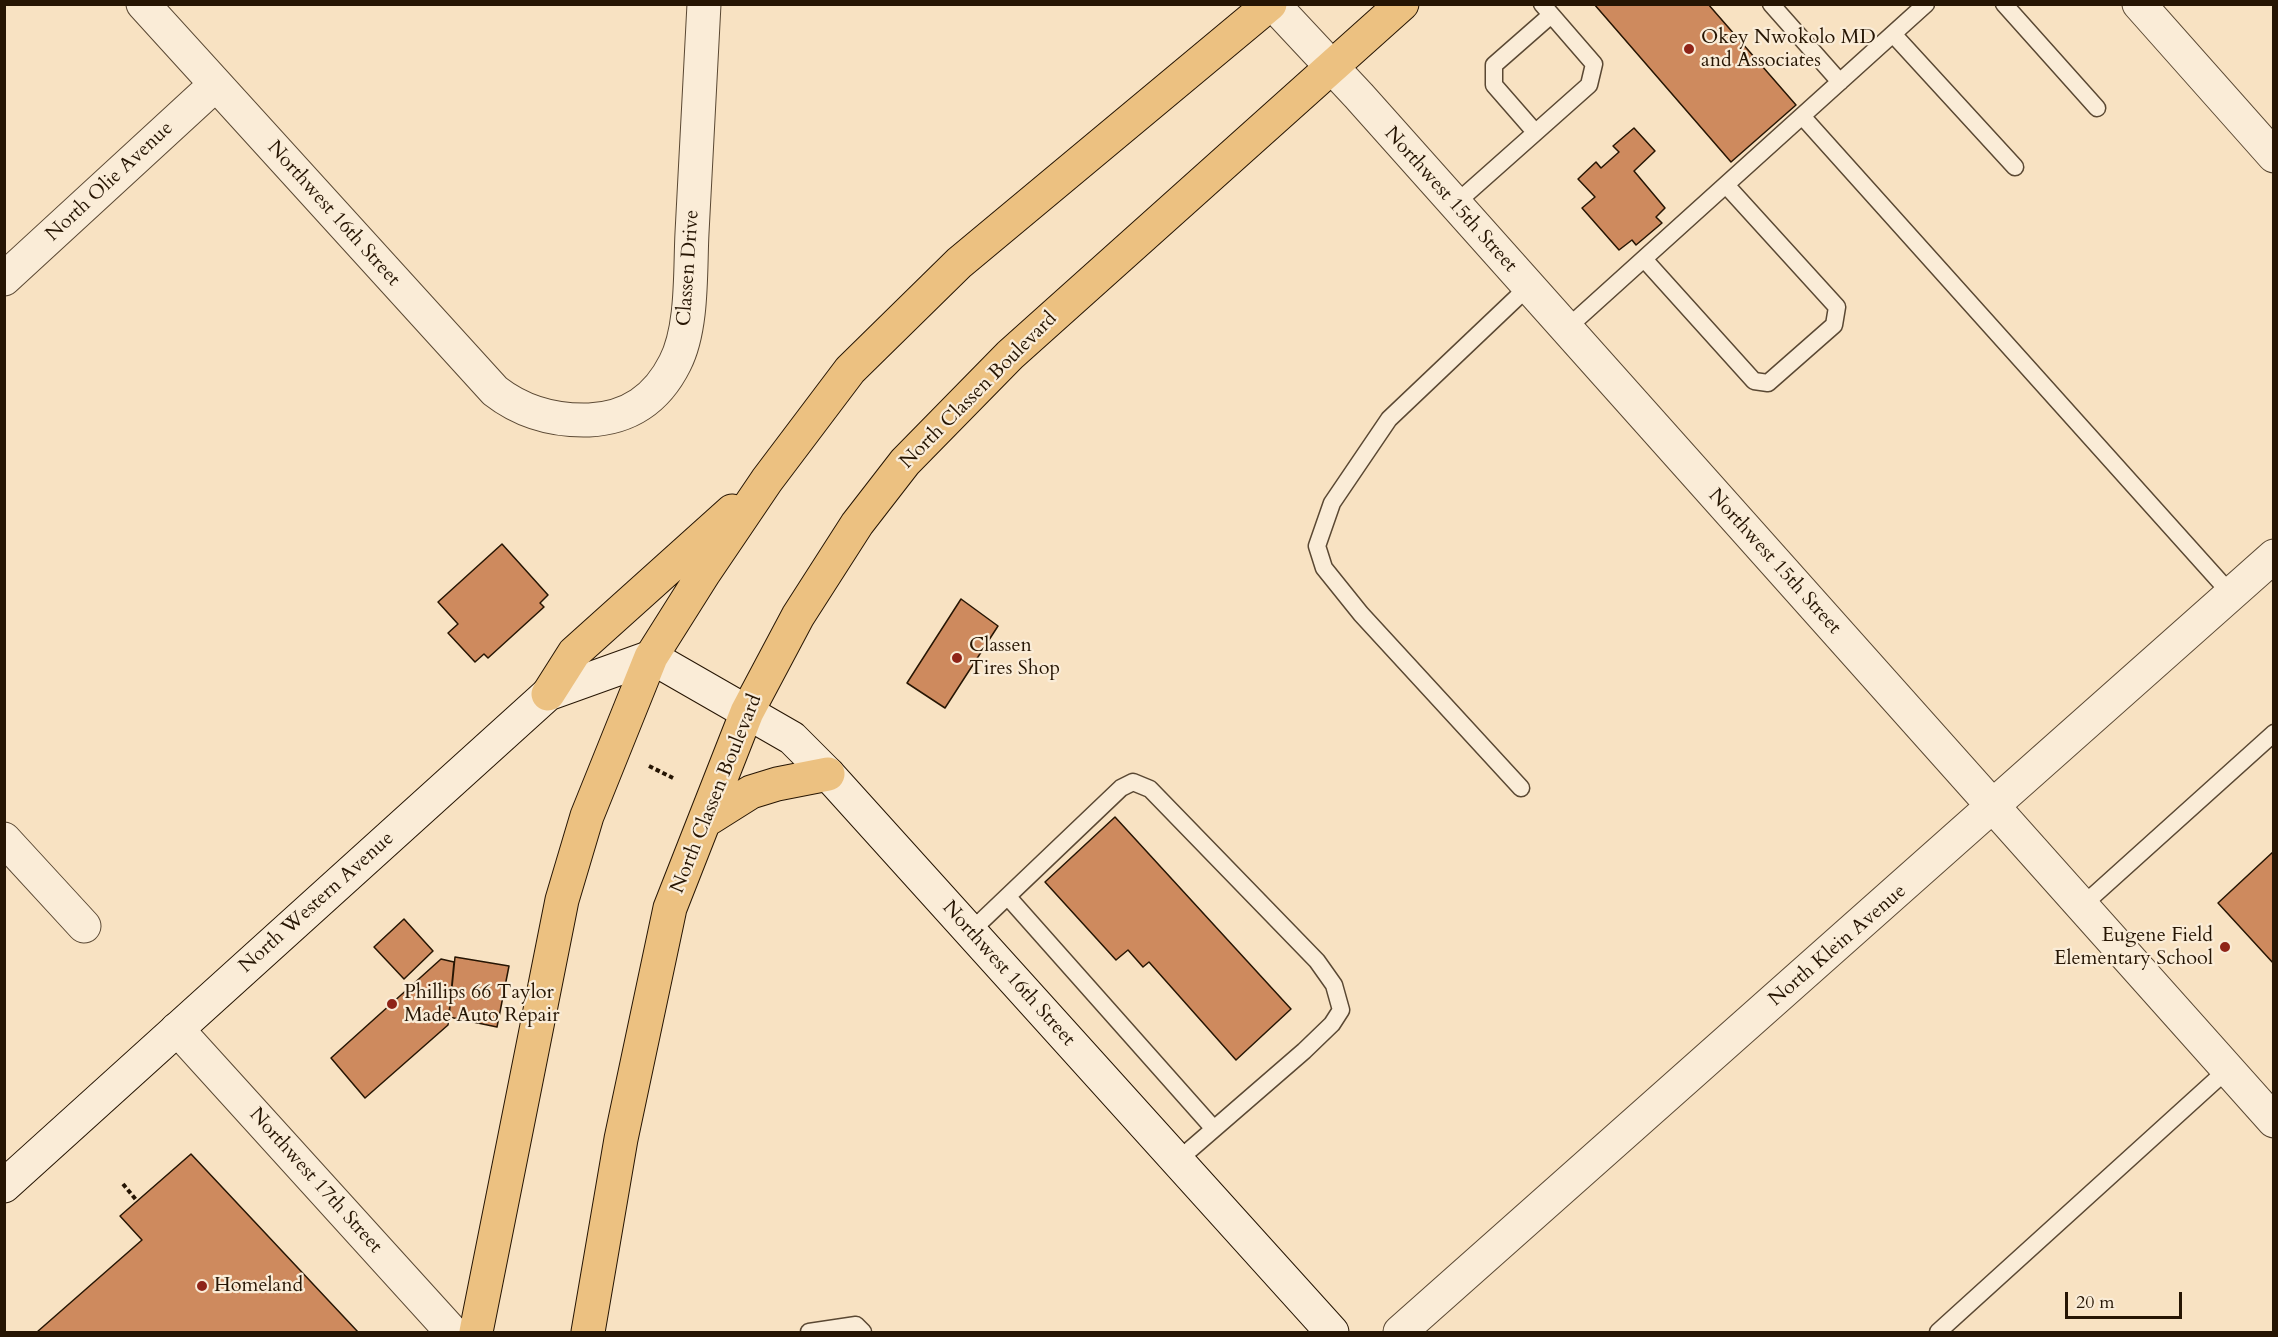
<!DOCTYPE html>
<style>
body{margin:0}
#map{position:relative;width:2278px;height:1337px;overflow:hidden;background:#f8e2c2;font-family:Cardo,serif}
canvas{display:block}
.frame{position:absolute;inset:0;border:6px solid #261503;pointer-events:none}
.scale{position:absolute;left:2065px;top:1292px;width:117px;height:27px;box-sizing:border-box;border:3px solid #261503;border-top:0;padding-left:8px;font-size:18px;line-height:21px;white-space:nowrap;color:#261503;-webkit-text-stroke:4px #faecd7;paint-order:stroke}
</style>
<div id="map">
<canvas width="2278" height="1337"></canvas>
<div class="frame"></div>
<div class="scale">20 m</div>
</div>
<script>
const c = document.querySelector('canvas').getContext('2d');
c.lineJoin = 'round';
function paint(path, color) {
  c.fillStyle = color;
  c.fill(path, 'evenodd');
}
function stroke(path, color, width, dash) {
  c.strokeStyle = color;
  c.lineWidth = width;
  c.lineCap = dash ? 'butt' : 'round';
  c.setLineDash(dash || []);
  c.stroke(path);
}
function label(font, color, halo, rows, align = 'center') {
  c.font = font + ' Cardo,serif';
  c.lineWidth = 4.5;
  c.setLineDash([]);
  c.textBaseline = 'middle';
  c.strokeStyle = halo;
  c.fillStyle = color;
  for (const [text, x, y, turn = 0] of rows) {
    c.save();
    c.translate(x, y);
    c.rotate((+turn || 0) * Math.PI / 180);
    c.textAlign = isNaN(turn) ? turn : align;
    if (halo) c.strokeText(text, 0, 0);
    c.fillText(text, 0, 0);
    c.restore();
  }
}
const building = new Path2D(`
 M1594 4H1708L1796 105 1731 162Z
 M1634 128 1655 151 1634 171 1665 208 1656 217 1662 223 1636 245 1632 240 1619 250 1582 208 1595 197 1578 179 1596 162 1601 168 1619 152 1613 146Z
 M502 544 548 595 540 603 544 607 488 658 484 654 475 662 448 633 458 624 438 602Z
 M961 599 998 626 945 708 907 683Z
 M1115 817 1291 1009 1236 1060 1149 962 1143 967 1128 950 1116 960 1045 882Z
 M2274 851V964L2218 903Z
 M404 919 433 951 404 979 374 947Z
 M455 957 509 966 497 1027 449 1017Z
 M441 959 454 962 448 1025 365 1098 331 1058Z
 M191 1154 358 1332H37L142 1240 120 1216Z`);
paint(building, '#ce8a5e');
stroke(building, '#261503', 1.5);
const lane = new Path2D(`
 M1771 4 1840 82
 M2004 4 2097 108
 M1893 34 2015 167
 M1802 116 2231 594
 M1535 132 1494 85V65L1551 15
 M1455 204 1589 85 1594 64 1542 4
 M1644 259 1754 381 1768 383 1834 325 1837 307 1726 185
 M1566 329 1926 4
 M1521 788 1361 614 1324 568 1317 546 1332 503 1389 419 1528 287
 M1008 897 1214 1129
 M2083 905 2274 733
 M970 932 1121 788 1133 782 1150 789 1317 961 1334 985 1341 1010 1332 1024 1304 1051 1177 1161
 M809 1332 856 1325 863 1332
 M1938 1332 2228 1069`);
const street = new Path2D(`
 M143 4 495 391C522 412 555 421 589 420 629 418 657 399 675 363 693 328 690 271 692 233 696 157 700 81 704 4
 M1273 4 1359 96 2274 1121
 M2139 4 2274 156
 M4 279 215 85
 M4 839 84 926
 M177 1029 452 1332
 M1400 1332 2274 556`);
const secondary = new Path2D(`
 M4 1186 548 694 651 657 792 738 828 774 1332 1332`);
const primary = new Path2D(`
 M548 694 574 653 732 511
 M705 821 751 792 777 784 828 774
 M476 1332 562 900 587 816 651 657 704 573 767 480 850 370 959 263 1270 4
 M588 1332 621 1139 670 908 747 712 798 616 857 524 905 462 1010 355 1402 4`);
stroke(lane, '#5a4833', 19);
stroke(street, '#5a4833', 35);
stroke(secondary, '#261503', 35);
stroke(primary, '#261503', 35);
stroke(new Path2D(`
 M649 766 673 778
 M123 1184 137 1201`), '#261503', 4, [4.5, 3]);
stroke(lane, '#faecd7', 16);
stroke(street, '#faecd7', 33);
stroke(secondary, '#faecd7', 33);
stroke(primary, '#ecc181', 33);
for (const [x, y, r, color] of [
 [1689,49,6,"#8f2418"],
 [957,658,6,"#8f2418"],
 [2225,947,6,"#8f2418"],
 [392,1004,6,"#8f2418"],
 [202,1286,6,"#8f2418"]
]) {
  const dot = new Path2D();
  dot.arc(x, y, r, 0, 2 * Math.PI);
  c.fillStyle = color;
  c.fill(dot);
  stroke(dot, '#faecd7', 2);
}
label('20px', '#261503', '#faecd7', [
 ["Okey Nwokolo MD",1701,38],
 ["and Associates",1701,61],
 ["Classen",969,646],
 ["Tires Shop",969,669],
 ["Eugene Field",2213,936,"right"],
 ["Elementary School",2213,959,"right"],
 ["Phillips 66 Taylor",404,993],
 ["Made Auto Repair",404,1016],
 ["Homeland",214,1286]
], 'left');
label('20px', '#261503', '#faecd7', [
 ["North Olie Avenue",110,182,-43],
 ["Northwest 15th Street",1450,200,48],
 ["Northwest 16th Street",333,214,48],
 ["Classen Drive",689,268,-86],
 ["North Classen Boulevard",979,391,-45],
 ["Northwest 15th Street",1774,562,48],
 ["North Classen Boulevard",717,794,-68],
 ["North Western Avenue",317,903,-42],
 ["North Klein Avenue",1838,946,-41],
 ["Northwest 16th Street",1008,974,48],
 ["Northwest 17th Street",315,1181,48]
]);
</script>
